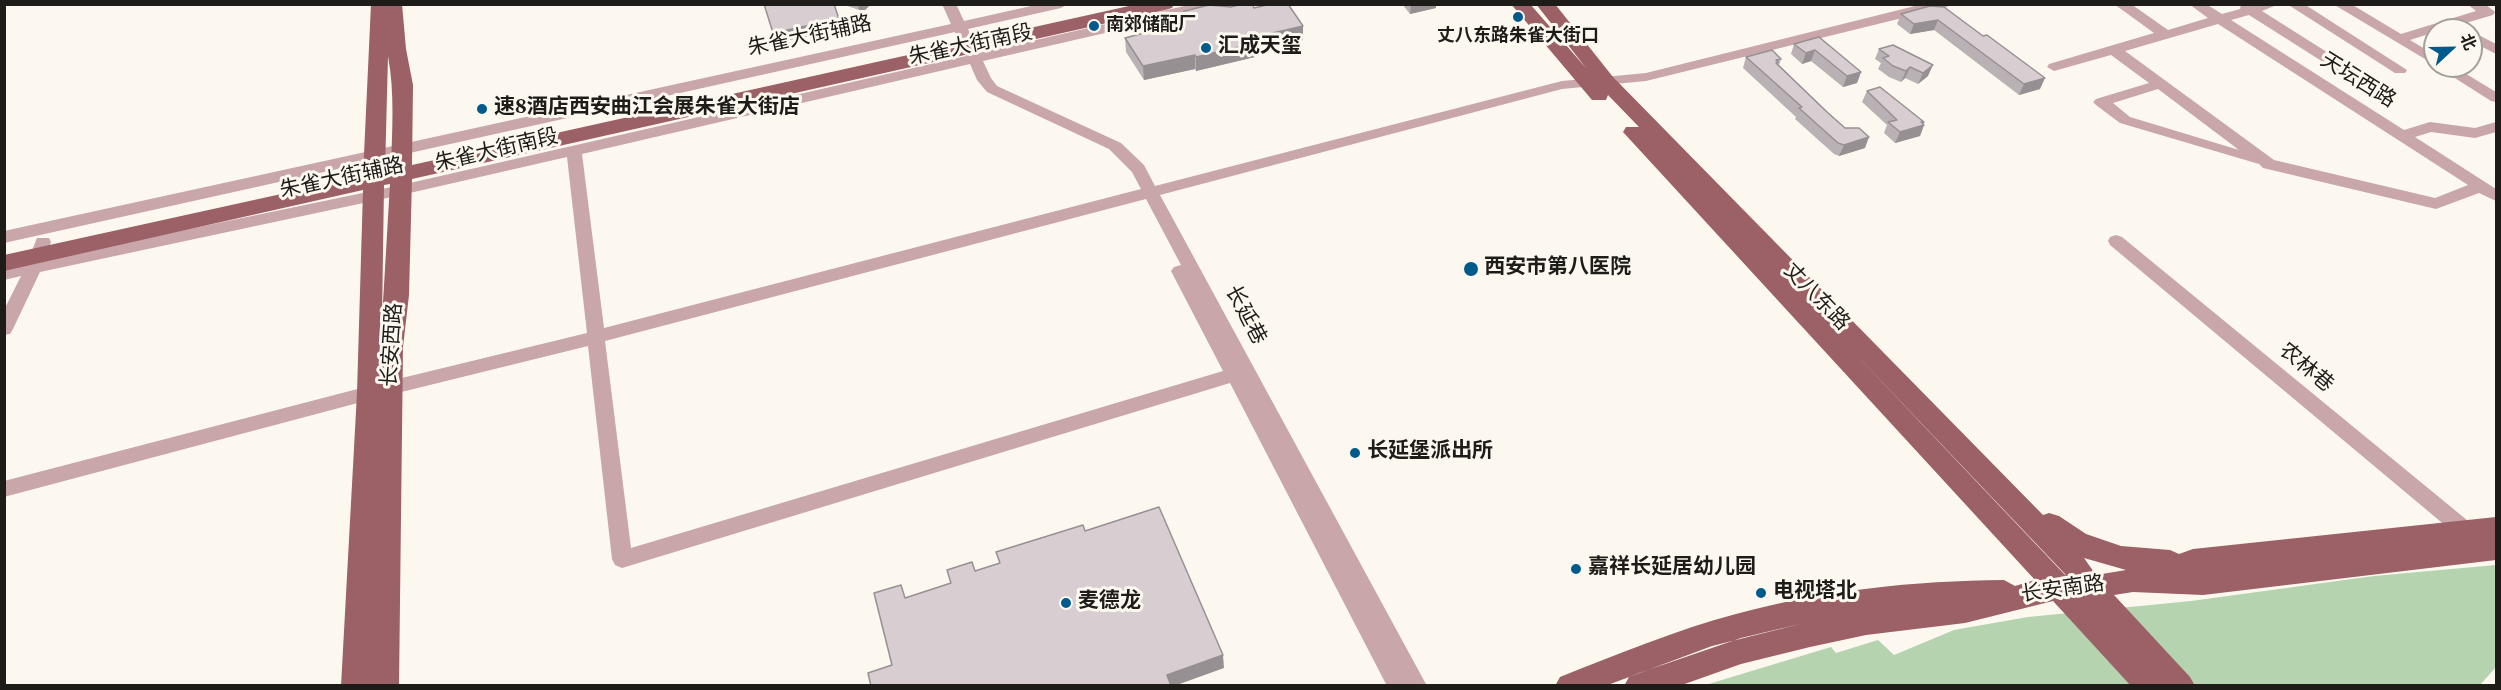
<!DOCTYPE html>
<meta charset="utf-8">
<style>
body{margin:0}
#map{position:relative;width:2501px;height:690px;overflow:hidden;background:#fcf8ef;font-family:Spectral,"Noto Sans SC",serif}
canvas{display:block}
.frame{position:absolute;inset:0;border:6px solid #1d1c19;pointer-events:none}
.north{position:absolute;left:2423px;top:18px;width:60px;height:60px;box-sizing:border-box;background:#fcf8ef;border:2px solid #a3a099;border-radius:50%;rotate:68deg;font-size:16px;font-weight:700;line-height:24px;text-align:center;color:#1d1c19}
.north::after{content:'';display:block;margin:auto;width:21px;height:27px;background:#005b8c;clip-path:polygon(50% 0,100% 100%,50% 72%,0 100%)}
</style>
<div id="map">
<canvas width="2501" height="690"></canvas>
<div class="frame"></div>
<div class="north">北</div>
</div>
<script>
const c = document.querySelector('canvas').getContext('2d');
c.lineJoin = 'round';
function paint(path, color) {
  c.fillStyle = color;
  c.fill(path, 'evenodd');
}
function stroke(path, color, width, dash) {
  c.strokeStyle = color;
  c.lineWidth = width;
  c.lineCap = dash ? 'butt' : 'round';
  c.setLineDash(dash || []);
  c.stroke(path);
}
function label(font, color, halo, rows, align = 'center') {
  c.font = font + ' Spectral,"Noto Sans SC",serif';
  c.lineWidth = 6;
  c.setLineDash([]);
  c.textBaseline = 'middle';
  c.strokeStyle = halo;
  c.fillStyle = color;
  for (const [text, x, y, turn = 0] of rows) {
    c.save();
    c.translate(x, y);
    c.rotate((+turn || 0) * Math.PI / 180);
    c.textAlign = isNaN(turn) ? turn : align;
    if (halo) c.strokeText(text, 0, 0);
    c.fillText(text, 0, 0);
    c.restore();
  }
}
paint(new Path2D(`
 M2496 565V667L2480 685 1702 686 1831 647 1836 653 1878 640 1894 655 1954 630 2028 617 2191 601 2374 576Z`), '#b4d3ae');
paint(new Path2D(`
 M942 4H956L964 21 1040 4H1068L1061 8 968 29 979 53 1193 4H1221L1214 8 983 61 991 78 997 86 1121 143 1144 165 1155 186 1562 81 1646 73 1923 4H1949L1947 7 1646 81 1562 89 1160 195 1427 686H1387L1230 383 622 568 615 565 612 559 588 346 369 400 4 497V481L369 386 587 333 567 157 401 195 40 272 13 329 10 334 4 335V310L21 276 4 280V268L27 263 37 238H49L51 242 45 259 401 185 966 56 955 32 4 243V231L951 24ZM970 64 977 80 987 92 1109 149 1132 172 1141 189 604 328 582 154ZM1146 199 1181 265 1174 267 1171 271 1223 371 631 548 605 341Z
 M2114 4H2131L2168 30 2208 18 2189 4H2206L2222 14 2240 9 2241 4H2279L2262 11 2371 80 2373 83 2371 86H2361L2249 15 2231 20 2404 130 2430 122 2475 128 2496 122V132L2475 138 2431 132 2415 137 2496 189V201L2479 193 2436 209 2263 168 2259 164 2120 123 2096 105 2093 102 2096 99 2149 83 2111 55 2054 71 2047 67 2049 64 2154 33ZM2218 24 2468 185 2435 198 2274 160 2125 51ZM2158 89 2239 150 2130 117 2113 103Z
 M2287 4H2304L2407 70 2405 73H2395Z
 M2333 4H2351L2401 34 2476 11 2467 4H2485L2495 12 2493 15 2442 30H2435V32L2410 40 2435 55V65Z
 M2471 31 2496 44V54L2471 41Z
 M2436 66H2453L2496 92V102L2491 101Z
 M2116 235 2122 237 2473 525 2476 531 2473 537 2466 539 2459 537 2110 245 2108 241 2110 237Z`), '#c9a6a9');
paint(new Path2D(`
 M371 4H402L406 49 413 85 412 165 1138 4H1174L1172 8 1165 10 412 179 409 295 403 347 399 686H341L357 393 363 190 4 271V255L363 176ZM388 56C395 94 392 131 391 170L385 171ZM390 184 382 319 384 185Z
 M1511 4H1530L1586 68 1536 4H1555L1613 77 2043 515 2049 513 2059 516 2086 534 2121 546 2170 550 2179 554 2193 549 2496 517V560L2203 595 2133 592 2114 595 2190 677 2195 686H2131L2053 601 1965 623 1866 635 1810 647 1741 664 1679 686H1624L1629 677 1639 673 1741 638 1804 623 1712 646 1605 686H1555L1560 677C1618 654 1676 630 1736 614 1824 590 1914 581 2004 580L2015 586 2035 580 1623 132 1626 127H1639L1608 95 1606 100H1592ZM1845 343 2065 574 2066 576ZM2084 558 2126 570 2096 575Z`), '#9c6067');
paint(new Path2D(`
 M842 4H871L865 10H859Z
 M1402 4H1436V8L1410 14Z
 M1930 6 2040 89 2019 95 1934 30 1910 34 1897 24 1901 14Z
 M1254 8 1303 26V40L1266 49V53L1255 55V57L1196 71 1195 69 1144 80 1126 52 1125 38 1148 32 1147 26Z
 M1819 37 1861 72 1857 83 1843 87 1811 61 1802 64 1791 54 1794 44Z
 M1879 49 1928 76 1918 84 1905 78 1901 82 1889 77 1878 69 1881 63 1875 59Z
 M1746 57 1781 59 1779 65 1865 148 1839 156 1834 154 1795 119 1796 117 1743 68Z
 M1867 91 1924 122 1923 123 1924 125 1920 136 1895 143 1884 133 1887 125 1862 102Z`), '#bab1b5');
paint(new Path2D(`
 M858 4H871L865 10H859Z
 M1411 4H1436V8L1410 14Z
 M839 19 841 29 776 43 773 33Z
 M1938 20 1934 30 1910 34 1914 24Z
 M1303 26V40L1266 49V53L1255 55V57L1196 71V57L1254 41 1264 35Z
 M1815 50 1811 61 1802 64 1806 53Z
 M1195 55V69L1144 80 1143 66Z
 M1933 65 1928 76 1918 84 1923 73Z
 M1910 67 1905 78 1901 82 1906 71Z
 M1861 72 1857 83 1843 87 1847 76Z
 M2045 78 2040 89 2019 95 2024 84Z
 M1921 122H1924L1922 125H1924L1920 136 1895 143 1900 132Z
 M1869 137 1865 148 1839 156 1844 145Z
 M1223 655 1224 668 1174 686H1168L1167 675Z`), '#979093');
const building = new Path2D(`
 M764 4H834L839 19 773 33Z
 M1242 4H1252L1254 8 1271 4H1288L1303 26 1264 35 1266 38 1254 41 1256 43 1196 57 1195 55 1143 66 1125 38 1151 31 1147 26 1173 20 1185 11 1209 5 1231 7Z
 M1930 6 1944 7 1983 36 1987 35 2045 78 2024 84 1938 20 1914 24 1901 14Z
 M1819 37 1861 72 1847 76 1815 50 1806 53 1794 44Z
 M1893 45 1933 65 1923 73 1910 67 1906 71 1893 66 1883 58 1889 56 1879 49Z
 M1772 50 1781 59 1776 60 1778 62 1776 63 1827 112 1845 128H1859L1869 137 1844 145 1838 143 1799 108 1802 107 1746 57Z
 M1880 87 1924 122H1921L1924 125 1900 132 1888 122 1897 120 1867 91Z
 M1159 507 1223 655 1167 675 1171 686H871L868 673 892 665 874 593 901 585 905 598 951 583 947 570 972 562 975 571 1000 563 996 552 1083 525 1085 531Z`);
paint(building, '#d8ced2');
stroke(building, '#979093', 1.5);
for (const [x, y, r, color] of [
 [1518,17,6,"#005b8c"],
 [1094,26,6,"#005b8c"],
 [1206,48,6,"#005b8c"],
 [482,109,6,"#005b8c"],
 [1471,269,8,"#005b8c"],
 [1355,453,6,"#005b8c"],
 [1576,569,6,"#005b8c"],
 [1761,593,6,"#005b8c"],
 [1066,603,6,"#005b8c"]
]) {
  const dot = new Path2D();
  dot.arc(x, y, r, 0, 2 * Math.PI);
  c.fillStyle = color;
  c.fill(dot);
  stroke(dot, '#fcf8ef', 2);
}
label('bold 18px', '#1d1c19', '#fcf8ef', [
 ["南郊储配厂",1106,26],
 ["丈八东路朱雀大街口",1518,37,"center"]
], 'left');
label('21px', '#1d1c19', '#fcf8ef', [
 ["朱雀大街辅路",810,38,-12],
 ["朱雀大街南段",971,47,-12],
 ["天坛西路",2357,82,32],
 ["朱雀大街南段",497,152,-13],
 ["朱雀大街辅路",342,180,-12],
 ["丈八东路",1815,298,46],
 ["长延巷",1244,316,62],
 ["长安西路",394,345,-86],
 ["农林巷",2305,369,40],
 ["长安南路",2063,591,-8]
]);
label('bold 21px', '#1d1c19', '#fcf8ef', [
 ["汇成天玺",1218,48],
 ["速8酒店西安曲江会展朱雀大街店",494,109],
 ["西安市第八医院",1484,269],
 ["长延堡派出所",1367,453],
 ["嘉祥长延居幼儿园",1588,569],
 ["电视塔北",1773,593],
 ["麦德龙",1078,603]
], 'left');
</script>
